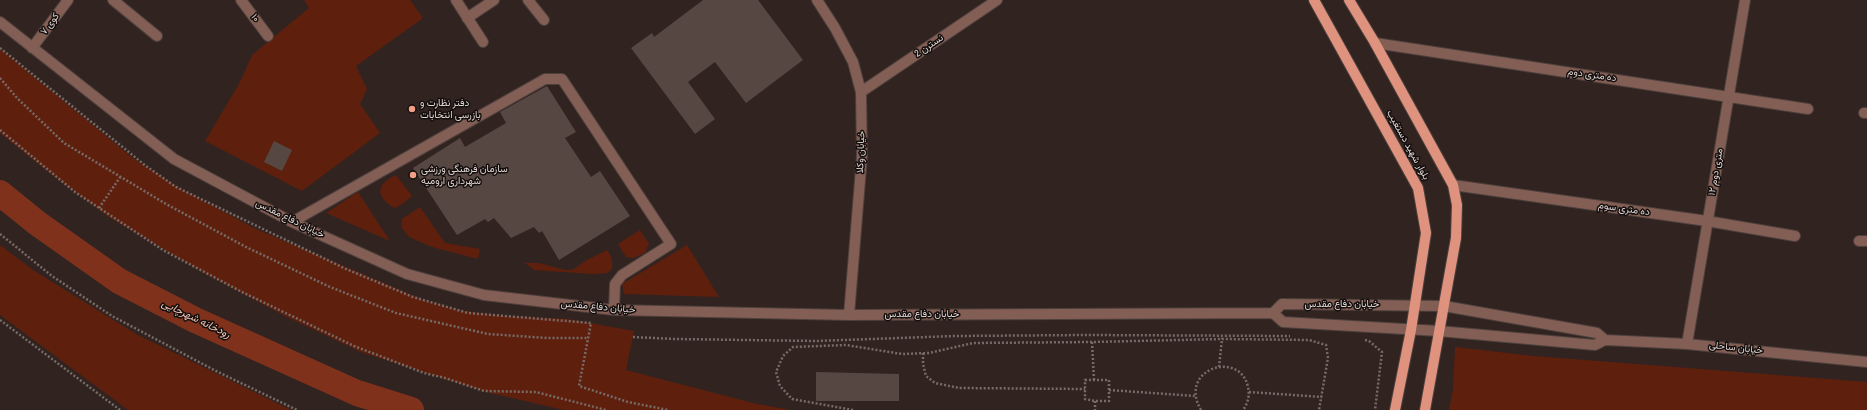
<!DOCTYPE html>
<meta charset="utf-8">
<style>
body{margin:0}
canvas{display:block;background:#312320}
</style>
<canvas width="1867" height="410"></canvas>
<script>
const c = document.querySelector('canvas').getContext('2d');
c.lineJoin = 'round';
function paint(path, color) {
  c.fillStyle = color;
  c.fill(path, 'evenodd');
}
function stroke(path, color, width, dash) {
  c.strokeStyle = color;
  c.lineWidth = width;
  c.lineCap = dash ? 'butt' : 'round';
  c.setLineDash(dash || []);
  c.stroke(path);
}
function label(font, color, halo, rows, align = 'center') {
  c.font = font + ' "Archivo Narrow",Vazirmatn,sans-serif';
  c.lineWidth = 3;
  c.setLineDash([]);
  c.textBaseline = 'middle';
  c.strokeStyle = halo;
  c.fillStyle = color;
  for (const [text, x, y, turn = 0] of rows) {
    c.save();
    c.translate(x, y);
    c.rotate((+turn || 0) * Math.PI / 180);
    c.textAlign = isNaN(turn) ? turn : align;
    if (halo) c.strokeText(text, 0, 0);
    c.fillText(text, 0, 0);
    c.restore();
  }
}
paint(new Path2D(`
 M304 0H410L423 18 356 66 367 89 360 104 380 133 302 191 205 141 239 84 252 55 309 8Z
 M0 49 133 158 178 187 254 228 424 300 458 310 504 316 568 319 634 331 626 370 757 404 791 410H564L482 391 361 352 287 317 206 274 109 217 56 178 0 133Z
 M396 175 412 196 401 205 395 208C387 204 375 194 383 184 386 180 392 177 396 175Z
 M358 192 390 241 326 213Z
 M420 207 445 243 480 249 478 259 432 247 409 237 401 227 402 219Z
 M640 230 649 244 645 253 633 258 626 257 618 244Z
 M0 245 33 270 136 334 291 410H128L0 315Z
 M687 245 719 297 624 294 622 284Z
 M607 250C612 257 613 261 612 269L607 273 593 274 534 270 525 263H539L565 270H572L587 260Z
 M1455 347 1534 356 1867 382V410H1449L1453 389Z`), '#5e1f0d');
stroke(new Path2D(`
 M0 193 37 223 119 281 195 320 357 393 411 410`), '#7f311c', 26);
paint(new Path2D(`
 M703 0H758L803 60 746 103 715 62 688 82 715 119 695 134 631 48 652 33 654 37Z
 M547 86 576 132 565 138 591 177 600 171 630 216 559 260 542 231 539 233 534 227 511 238 494 218 488 222 485 219 457 235 413 168 460 138 465 147 506 123 500 112Z
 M274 141 292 150 282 171 264 162Z
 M816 372 899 374V401H816Z`), '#564742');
const minor = new Path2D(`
 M113 0 157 36
 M241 0 268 36
 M456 0 483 42
 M528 0 544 20
 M817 0 835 28 853 62 861 92 862 156 849 315
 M467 18 494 0
 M0 22 174 159 292 222 407 274 484 295 614 310 849 315 1273 313 1283 322 1439 331 1595 345 1605 340 1687 344 1867 362
 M1375 43 1808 109
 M32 48 68 0
 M861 92 997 0
 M1864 113H1867
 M1453 185 1707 221 1795 236
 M292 222 545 79H562L671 244 622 275 615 284 614 310
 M1859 241H1867
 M1273 313 1282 304 1444 306 1597 333 1605 340
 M1687 344 1745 0`);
const major = new Path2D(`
 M1314 0 1418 188 1426 233 1411 330 1395 410
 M1349 0 1375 43 1453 185 1457 205 1456 238 1425 410`);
stroke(minor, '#4d403d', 12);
stroke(major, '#4d403d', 12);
stroke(new Path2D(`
 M0 48 146 166 176 187 346 269 413 297 468 313 591 323 579 386 628 402 668 410
 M0 78 17 98 64 143 166 204 246 247 330 287 396 313 488 334 547 338H589
 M0 130 75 192 163 250 242 292 354 346 424 373 445 378 484 391 536 392 606 410
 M99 208 121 176
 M0 234 52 276 112 316 216 371 297 410
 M0 320 120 410
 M633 337 675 339 816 341 955 336 1086 335 1290 336
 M1365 340 1369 341 1382 352 1375 410
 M923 353V364L926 376 935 383 959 388 1085 389
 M1219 367 1222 339 1309 340 1326 345 1328 358 1319 410
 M1085 380H1109V401H1095L1085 399Z
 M1094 380 1092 342 1222 339
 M1109 390 1195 396
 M1249 392 1322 397
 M1095 401V410
 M853 410 792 399 780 386 776 372 783 356 793 347 846 345 902 354 929 353 973 343 1092 342
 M1201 410C1177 369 1240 349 1248 387 1250 395 1248 403 1243 410`), '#776b68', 2.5, [2, 2]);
stroke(minor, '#835e54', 10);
stroke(major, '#df937f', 10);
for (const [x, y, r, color] of [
 [412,109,4,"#f49e87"],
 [413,175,4,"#f49e87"]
]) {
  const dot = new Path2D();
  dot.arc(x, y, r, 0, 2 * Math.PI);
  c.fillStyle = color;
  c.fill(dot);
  stroke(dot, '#140e0d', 1.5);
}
label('10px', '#dfd6d3', '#140e0d', [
 ["۱۰",255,18,54],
 ["کوی ۷",50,24,-53],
 ["نسترن 2",929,46,-34],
 ["ده متری دوم",1592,75,8],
 ["بلوار شهید دستغیب",1408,145,61],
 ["خیابان وکلا",861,152,-88],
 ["۱۲ متری دوم",1716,172,-80],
 ["ده متری سوم",1624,209,8],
 ["خیابان دفاع مقدس",290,219,26],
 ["خیابان دفاع مقدس",1342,304],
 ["خیابان دفاع مقدس",598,307,5],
 ["خیابان دفاع مقدس",922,314],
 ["خیابان ساحلی",1736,348,6]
]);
label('10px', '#dfd6d3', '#140e0d', [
 ["دفتر نظارت و",420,103],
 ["بازرسی انتخابات",420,115],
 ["سازمان فرهنگی ورزشی",421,169],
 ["شهرداری ارومیه",421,181]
], 'left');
label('italic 11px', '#f1c2b5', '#140e0d', [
 ["رودخانه شهرچایی",196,319,26]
]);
</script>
